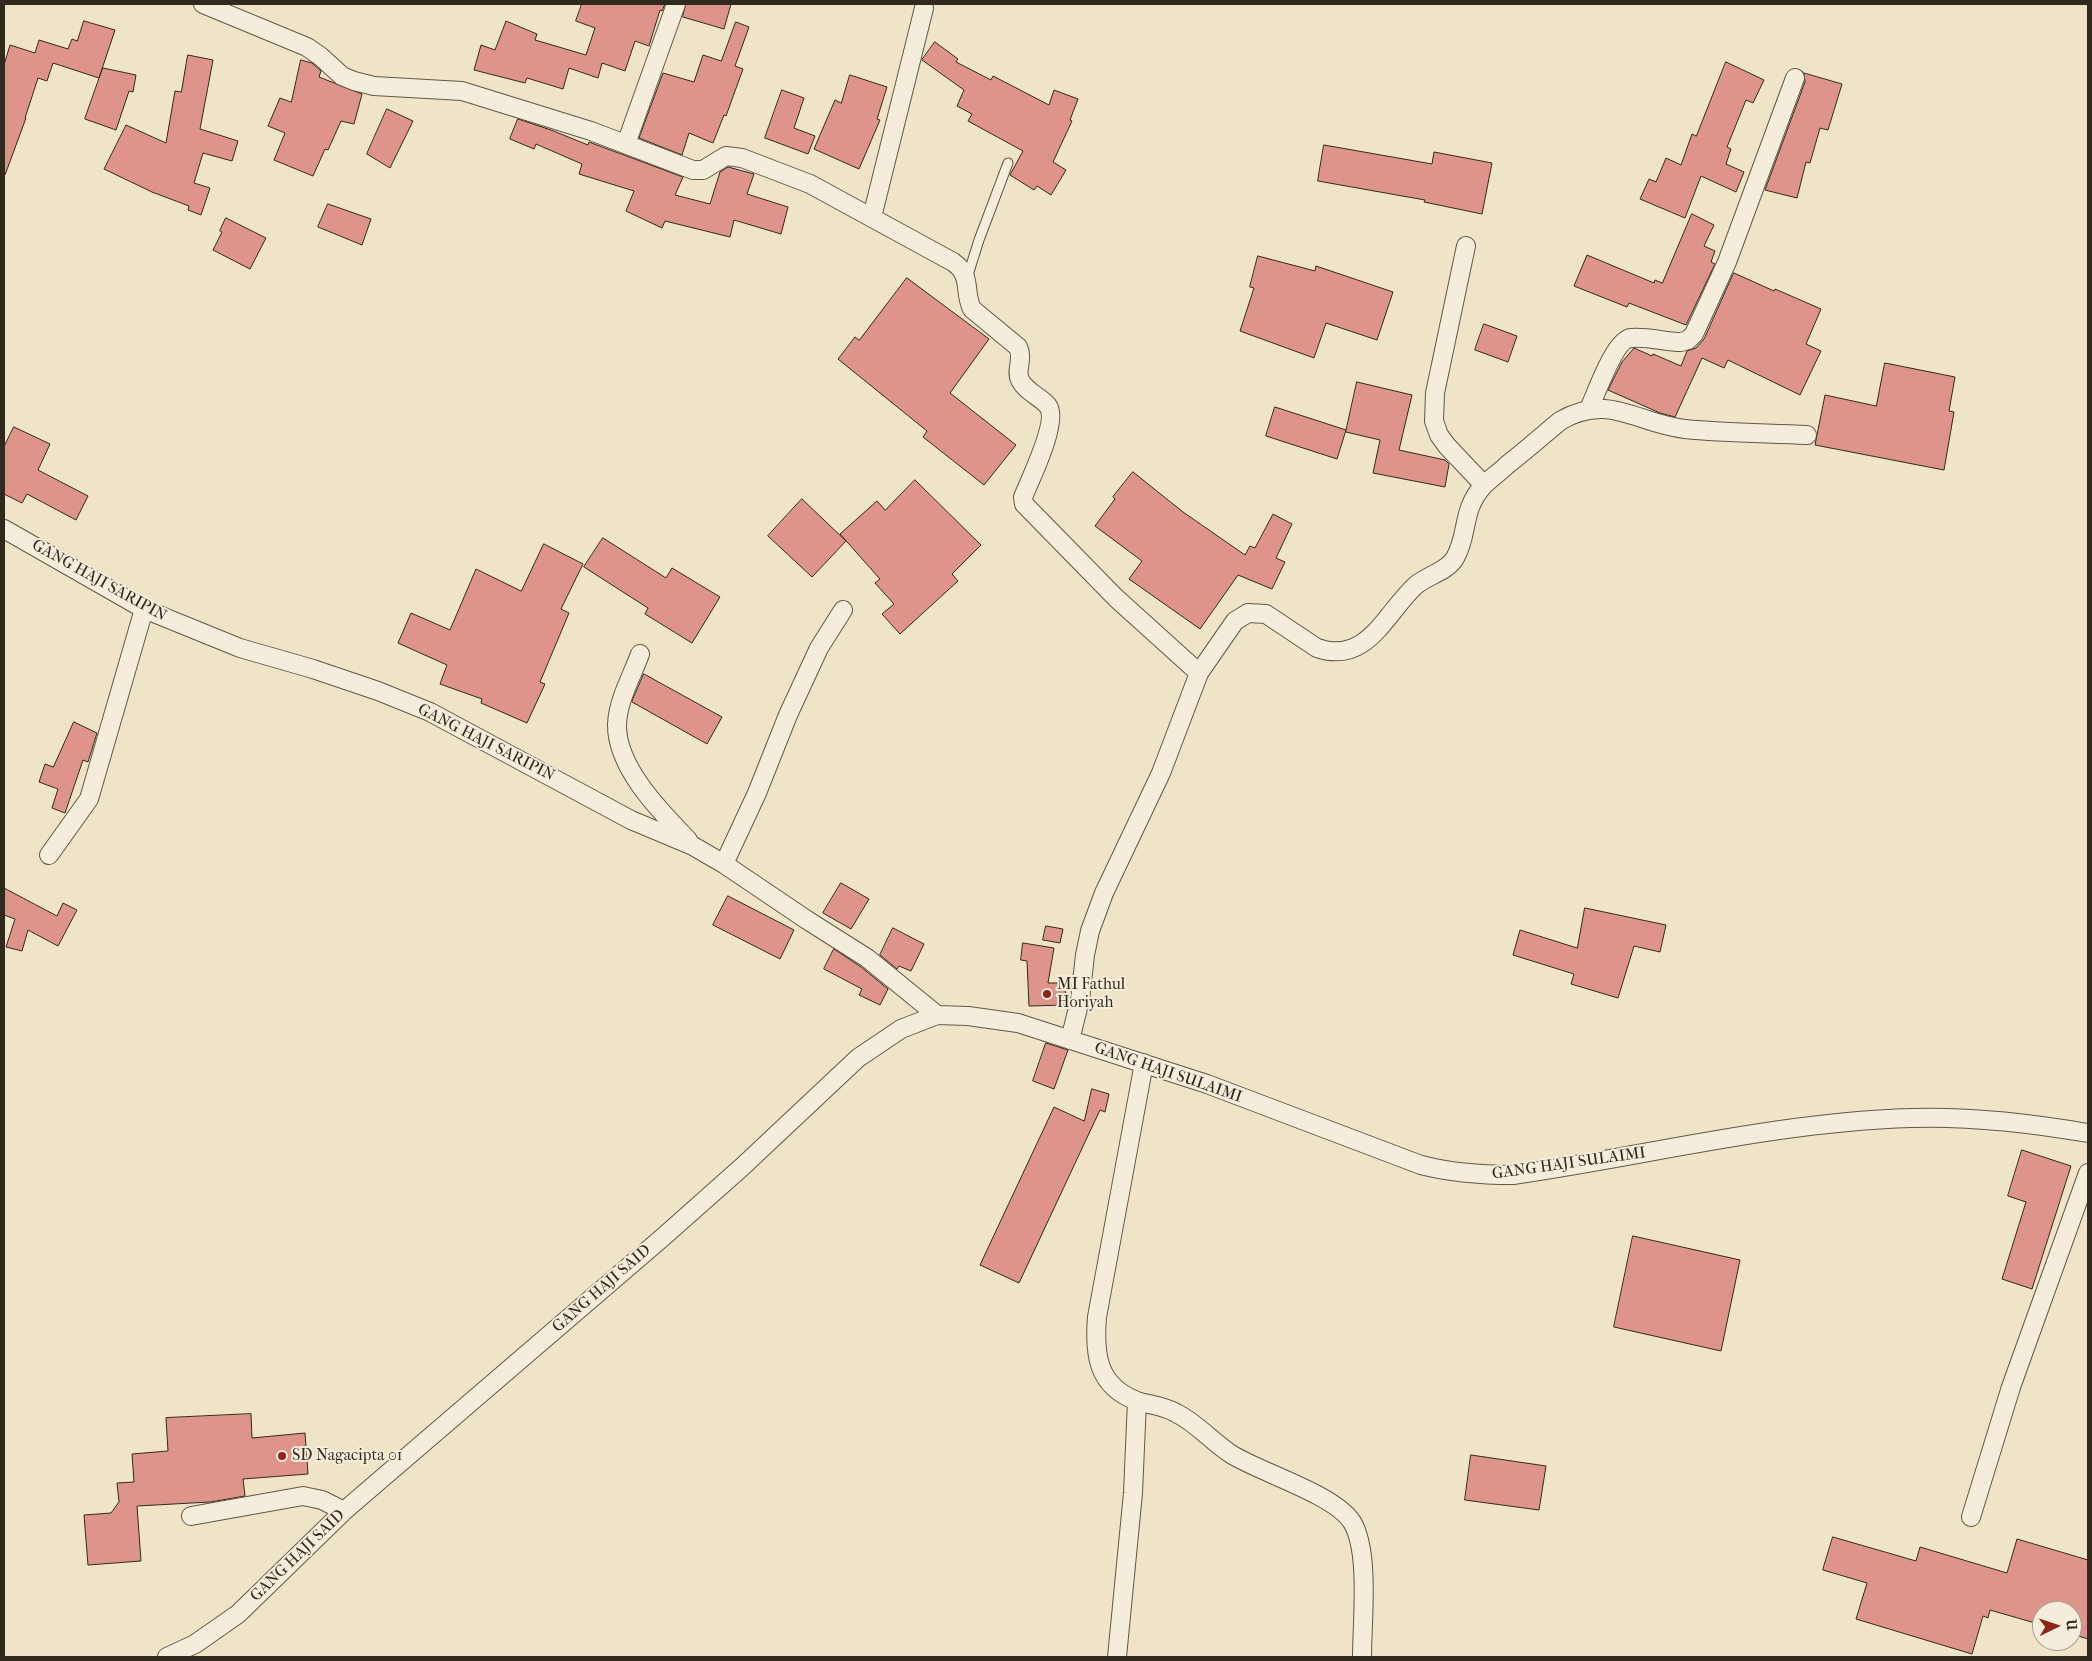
<!DOCTYPE html>
<style>
body{margin:0}
#map{position:relative;width:2092px;height:1661px;overflow:hidden;background:#efe3c8;font-family:"IM FELL French Canon",serif}
canvas{display:block}
.frame{position:absolute;inset:0;border:5px solid #32291e;pointer-events:none}
.north{position:absolute;left:2032px;top:1601px;width:50px;height:50px;box-sizing:border-box;background:#f5eddb;border:1px solid #a79f8f;border-radius:50%;rotate:86deg;font-size:14px;font-weight:700;line-height:20px;text-align:center;color:#32291e}
.north::after{content:'';display:block;margin:auto;width:18px;height:22px;background:#8f2418;clip-path:polygon(50% 0,100% 100%,50% 72%,0 100%)}
</style>
<div id="map">
<canvas width="2092" height="1661"></canvas>
<div class="frame"></div>
<div class="north">U</div>
</div>
<script>
const c = document.querySelector('canvas').getContext('2d');
c.lineJoin = 'round';
function paint(path, color) {
  c.fillStyle = color;
  c.fill(path, 'evenodd');
}
function stroke(path, color, width, dash) {
  c.strokeStyle = color;
  c.lineWidth = width;
  c.lineCap = dash ? 'butt' : 'round';
  c.setLineDash(dash || []);
  c.stroke(path);
}
function label(font, color, halo, rows, align = 'center') {
  c.font = font + ' "IM FELL French Canon",serif';
  c.lineWidth = 4;
  c.setLineDash([]);
  c.textBaseline = 'middle';
  c.strokeStyle = halo;
  c.fillStyle = color;
  for (const [text, x, y, turn = 0] of rows) {
    c.save();
    c.translate(x, y);
    c.rotate((+turn || 0) * Math.PI / 180);
    c.textAlign = isNaN(turn) ? turn : align;
    if (halo) c.strokeText(text, 0, 0);
    c.fillText(text, 0, 0);
    c.restore();
  }
}
const building = new Path2D(`
 M582 4H665L662 11 660 10 649 46 635 41 625 71 602 63 598 78 569 68 563 89 527 78 525 83 474 70 481 45 495 50 506 21 537 34 535 40 586 55 595 28 576 21Z
 M686 4H731L724 29 683 17Z
 M84 21 115 30 99 78 53 63 47 81 38 78 25 118H26L5 175H4V65L10 45 35 53 39 40 68 49 72 39 77 41Z
 M736 22 749 27 735 66 743 69 726 116 724 115 713 143 689 133 682 155 639 138 663 73 694 82 703 55 721 61Z
 M935 42 958 59 956 62 991 80 993 76 1049 105 1054 90 1078 99 1070 120 1072 121 1053 162 1066 170 1051 195 1037 186 1034 190 1010 175 1023 151 968 121 972 114 957 106 964 90 922 60Z
 M188 55 213 60 200 129 238 141 232 161 203 153 194 183 210 188 201 215 188 210 189 206 152 192 104 169 126 125 166 143 175 91 181 92Z
 M301 60 312 63 321 71 319 77 362 94 354 124 341 121 328 150 325 149 313 176 274 160 285 133 268 126 280 98 291 102Z
 M1726 62 1764 80 1753 103 1746 100 1727 147 1731 149 1726 164 1744 172 1736 192 1701 176 1685 218 1640 199 1649 179 1656 182 1666 158 1681 165 1692 134 1696 136Z
 M103 68 136 75 133 92 129 91 116 130 85 119Z
 M1804 73 1842 84 1828 130 1820 128 1810 163 1806 162 1797 198 1765 190 1805 82Z
 M850 75 887 87 877 119 880 120 859 169 814 149 835 100 841 103Z
 M782 90 804 98 794 128 815 136 808 154 765 138Z
 M387 109 413 121 390 168 367 154Z
 M518 119 551 130 588 145 589 142 683 177 675 195 710 204 720 172 728 167 754 174 747 194 788 207 781 234 734 220 730 237 665 221 662 228 626 211 634 191 579 174 582 164 536 144 534 149 510 139Z
 M1324 145 1432 164 1434 152 1492 163 1482 214 1424 202 1425 200 1318 181Z
 M328 204 371 219 362 245 318 227Z
 M1692 214 1714 225 1704 246 1715 251 1711 262 1715 264 1686 325 1629 303 1627 307 1574 286 1587 255 1654 283 1655 280 1662 283Z
 M226 218 266 238 250 269 213 250 222 232 220 231Z
 M1258 256 1315 271 1316 266 1393 292 1377 340 1326 323 1314 358 1240 331 1254 288 1250 287Z
 M1734 273 1774 291 1775 289 1821 309 1806 344 1821 351 1800 395 1728 360 1724 368 1702 358 1675 417 1660 413 1608 390 1622 362 1634 348 1652 356 1653 354 1681 366 1687 351 1696 348 1704 339Z
 M907 278 989 339 950 393 1016 445 984 485 923 437 927 431 838 359 855 337 859 340Z
 M1484 324 1517 336 1508 362 1475 350Z
 M1885 363 1955 377 1949 411 1954 412 1944 470 1815 445 1825 395 1876 406Z
 M1357 382 1412 395 1399 450 1445 460 1449 464 1445 487 1373 473 1380 440 1346 432Z
 M1275 407 1346 430 1337 459 1266 436Z
 M14 427 50 444 38 470 88 496 76 520 27 494 22 503 4 494V447Z
 M1133 472 1183 512 1245 555 1250 546 1255 548 1273 514 1292 524 1276 558 1285 562 1272 589 1238 575 1200 629 1129 579 1142 561 1095 526 1115 499 1113 497Z
 M915 480 981 545 952 574 958 581 900 634 882 614 894 604 875 583 880 579 840 534 877 501 885 510Z
 M802 499 846 541 812 577 768 536Z
 M603 538 666 578 672 568 720 597 692 643 645 614 648 608 584 567Z
 M544 544 583 564 561 609 569 613 540 682 545 684 527 723 481 703 482 699 440 684 447 665 398 643 411 613 450 630 476 569 521 591Z
 M644 674 722 717 707 744 632 702Z
 M74 722 97 733 88 762 83 760 65 813 52 808 58 789 39 782 45 764 53 767Z
 M841 883 869 899 851 929 823 913Z
 M4 888 57 916 63 903 77 910 58 946 28 930 22 951 6 947 15 919 4 915Z
 M728 896 794 930 780 959 713 925Z
 M1585 908 1666 925 1660 952 1634 946 1618 998 1571 984 1574 974 1513 955 1520 930 1577 948Z
 M1046 926 1063 929 1060 943 1043 940Z
 M893 928 924 944 911 971 899 966 897 969 880 955Z
 M1023 943 1054 948 1048 983H1065L1066 1005 1029 1006 1027 961 1021 960Z
 M834 949 861 967 888 989 880 1005 859 995 862 989 824 969Z
 M1046 1043 1068 1050 1054 1089 1033 1081Z
 M1092 1089 1109 1094 1105 1112 1100 1110 1019 1283 980 1265 1054 1107 1084 1121Z
 M2022 1150 2071 1166 2032 1289 2002 1279 2026 1202 2008 1196Z
 M1633 1236 1740 1260 1721 1351 1614 1327Z
 M251 1414 252 1438 305 1433 308 1474 243 1479 245 1496 210 1502 137 1506 141 1561 88 1565 84 1515 111 1513 119 1502 117 1483 134 1482 132 1454 168 1451 166 1418Z
 M1471 1455 1546 1466 1539 1510 1465 1500Z
 M1833 1537 1916 1561 1920 1547 2007 1573 2017 1539 2088 1560V1639L2072 1634V1611H2042V1625L1990 1610 1988 1618 1983 1616 1972 1654 1856 1619 1867 1583 1823 1570Z`);
paint(building, '#de948b');
stroke(building, '#32291e', 1);
const service = new Path2D(`
 M967 278 979 240 1008 163`);
const minor = new Path2D(`
 M203 4 307 47 320 56 342 76 354 81 374 86 462 91 591 131 693 170H703L726 156 742 158 810 184 953 262C973 276 963 291 972 309L1018 347C1024 359 1015 370 1020 380 1026 392 1041 397 1048 406 1059 421 1030 480 1023 497L1024 504 1116 598 1199 673
 M626 144 676 4
 M872 217 924 8
 M1466 246 1435 393 1434 421 1439 435 1447 446 1484 485
 M1589 409C1596 394 1615 339 1631 338 1647 336 1665 342 1681 342L1688 340 1694 334 1727 262 1795 78
 M4 529 144 609 240 648 313 669 378 691 430 712 631 820 693 846 724 864 807 920 867 958 937 1015
 M640 654C632 676 618 700 617 724 616 767 660 811 688 840
 M49 855 89 799 144 609
 M724 864 757 793 788 715 819 648 843 610
 M1070 1040 1080 1000 1085 955 1090 931 1104 893 1161 773 1199 673 1235 621 1248 613 1266 614 1317 648C1367 665 1385 614 1415 586 1427 575 1447 572 1455 558 1469 534 1461 509 1484 485 1491 478 1500 472 1507 465 1525 451 1542 436 1560 421 1609 392 1637 424 1685 429 1725 433 1767 433 1807 435
 M1144 1063 1097 1317C1094 1354 1097 1386 1137 1401 1150 1405 1164 1406 1176 1413 1197 1423 1212 1442 1231 1454 1261 1473 1334 1494 1352 1522 1370 1551 1362 1622 1362 1657
 M191 1516 303 1496 322 1500 344 1511
 M1971 1517 2011 1387 2088 1173
 M167 1657 195 1644 238 1614 344 1511 662 1238 742 1167 858 1058 901 1029 937 1015 968 1016 1018 1023 1207 1084 1421 1165C1452 1173 1481 1175 1513 1175 1645 1156 1777 1122 1911 1118 1970 1116 2030 1123 2088 1133
 M1117 1657 1133 1493 1137 1401`);
stroke(service, '#615848', 11);
stroke(minor, '#615848', 20);
stroke(service, '#f5eddb', 9);
stroke(minor, '#f5eddb', 18);
for (const [x, y, r, color] of [
 [1047,994,5,"#8f2418"],
 [282,1456,5,"#8f2418"]
]) {
  const dot = new Path2D();
  dot.arc(x, y, r, 0, 2 * Math.PI);
  c.fillStyle = color;
  c.fill(dot);
  stroke(dot, '#f5eddb', 2);
}
label('16px', '#32291e', '#f5eddb', [
 ["GANG HAJI SARIPIN",99,581,29],
 ["GANG HAJI SARIPIN",486,743,27],
 ["GANG HAJI SULAIMI",1168,1073,19],
 ["GANG HAJI SULAIMI",1569,1164,-8],
 ["GANG HAJI SAID",602,1289,-41],
 ["GANG HAJI SAID",298,1556,-44]
]);
label('16px', '#32291e', '#f5eddb', [
 ["MI Fathul",1057,985],
 ["Horiyah",1057,1003],
 ["SD Nagacipta 01",292,1456]
], 'left');
</script>
